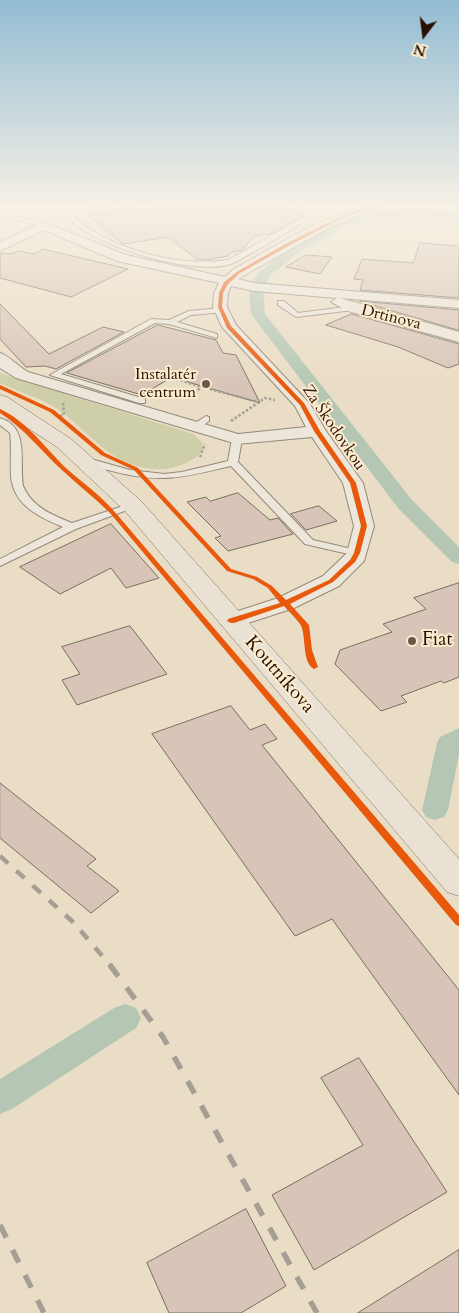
<!DOCTYPE html>
<meta charset="utf-8">
<style>
body{margin:0}
#map{position:relative;width:459px;height:1313px;overflow:hidden;background:#eaddc5;font-family:Cardo,serif}
canvas{display:block}
.north{position:absolute;left:399px;top:10px;width:50px;height:50px;-webkit-text-stroke:4px #fbecd0;paint-order:stroke;rotate:195deg;font-size:14px;font-weight:700;line-height:20px;text-align:center;color:#281000}
.north::after{content:'';display:block;margin:auto;width:18px;height:22px;background:#281000;clip-path:polygon(50% 0,100% 100%,50% 72%,0 100%)}
</style>
<div id="map">
<canvas width="459" height="1313"></canvas>
<div class="north">N</div>
</div>
<script>
const c = document.querySelector('canvas').getContext('2d');
c.lineJoin = 'round';
function paint(path, color) {
  c.fillStyle = color;
  c.fill(path, 'evenodd');
}
function stroke(path, color, width, dash) {
  c.strokeStyle = color;
  c.lineWidth = width;
  c.lineCap = dash ? 'butt' : 'round';
  c.setLineDash(dash || []);
  c.stroke(path);
}
function label(font, color, halo, rows, align = 'center') {
  c.font = font + ' Cardo,serif';
  c.lineWidth = 4;
  c.setLineDash([]);
  c.textBaseline = 'middle';
  c.strokeStyle = halo;
  c.fillStyle = color;
  for (const [text, x, y, turn = 0] of rows) {
    c.save();
    c.translate(x, y);
    c.rotate((+turn || 0) * Math.PI / 180);
    c.textAlign = isNaN(turn) ? turn : align;
    if (halo) c.strokeText(text, 0, 0);
    c.fillText(text, 0, 0);
    c.restore();
  }
}
paint(new Path2D(`
 M0 373 193 434 202 442 203 451C180 474 145 474 118 458 93 444 75 418 49 404 34 396 16 391 0 383Z`), '#cecfa9');
paint(new Path2D(`
 M406 208H421L459 215V221L421 214H406L349 225 301 251 269 276 263 291 265 314 412 500 459 547V564L452 562 398 508 251 314 249 291 257 274 293 245 342 220Z
 M459 728V755L448 810 444 817 435 820 426 817 422 810 437 743 440 737Z
 M125 1004 136 1008 141 1018 136 1028 12 1109 0 1114V1079L114 1008Z`), '#b5c7b4');
const building = new Path2D(`
 M182 204H282L302 216 270 234 254 236 242 250 232 252 228 256 206 260 197 259 168 237 123 244 89 216Z
 M420 243 459 246V298L360 290 363 280 354 279 362 259 413 263Z
 M43 249 128 269 71 297 0 278V253L11 254 18 251 35 254Z
 M306 255 332 257 320 274 286 267Z
 M359 301 459 310V330Z
 M0 304 49 354 103 327 124 332 56 369 45 366 26 367 0 339Z
 M352 314 459 344V364L448 368 398 347 326 325Z
 M158 325 216 340 223 353 236 355 260 403 188 382 177 374 142 395 67 373Z
 M238 493 270 520 278 518 293 534 228 551 215 538 221 536 187 502 206 497 210 501Z
 M319 506 337 521 306 530 291 514Z
 M111 524 159 578 126 588 111 568 60 594 20 567Z
 M459 583V677L444 683 441 681 401 696 407 702 381 711 335 664 340 650 392 632 383 624 426 609 414 598Z
 M130 626 167 674 77 705 62 680 80 674 62 647Z
 M231 706 250 730 265 724 277 739 262 745 459 990V1095L332 919 295 936 152 734Z
 M0 783 96 859 87 866 119 891 91 913 0 838Z
 M359 1058 447 1192 314 1270 272 1195 363 1145 321 1078Z
 M246 1209 286 1286 241 1313H169L147 1263Z
 M459 1250V1313H358Z`);
paint(building, '#d8c5b7');
stroke(building, '#786e60', 1);
const lane = new Path2D(`
 M130 204H143L86 213 74 217C114 251 178 267 228 260L306 216 292 204H298L313 214 311 218C292 229 274 240 255 251 247 255 239 261 231 264 192 276 95 247 67 217L85 209Z
 M17 217H21L47 226 44 228 17 219Z
 M278 301H284L298 313 353 306 357 308 353 310 296 317 278 305Z
 M221 308 225 310 224 312 191 315 177 322 217 334V338L169 324 155 323 61 374 145 399V403H139L50 375 151 319 169 320 189 311Z
 M206 416 209 417V421L198 429H192V425Z
 M0 418C30 427 19 462 23 486 32 507 52 515 72 523L129 504H137L138 506 76 529 0 566V559L63 527C39 517 13 505 11 476 10 462 12 447 10 433L0 425Z
 M237 436 242 439 238 462 313 540 361 551 363 553 361 555 357 556 305 544 231 466C180 478 160 484 108 470 100 468 88 466 82 461L87 458 130 470 164 474 182 472 228 461 232 439Z`);
const street = new Path2D(`
 M370 204H387L330 227 238 279 254 283 459 300V308L340 298 459 332V342L348 311 331 302 337 298 254 291 231 286 228 293 227 307 236 325 310 404 326 431 363 483 374 526 364 561 339 586 294 608 239 626 231 628 223 626 220 621 223 616 278 598 323 576 347 553 354 526 343 483 312 437 237 444 16 378 0 368V353C8 355 19 367 28 372L238 434 306 427 295 406 222 327 213 307 214 293 219 283 117 261 44 230 0 251V242L44 222 126 255 225 277 234 269C278 245 321 217 370 204Z`);
const primary = new Path2D(`
 M0 395 7 397 71 439 141 501 459 859V896L447 892 125 511 57 447 0 410Z`);
stroke(lane, '#94897a', 2);
stroke(street, '#94897a', 2);
stroke(primary, '#786e60', 1);
stroke(new Path2D(`
 M176 379 202 387
 M190 395 202 387 258 402
 M60 416 64 415 63 402
 M231 421 265 398 275 400
 M200 457 205 444`), '#a59e94', 2.5, [2.5, 2]);
paint(lane, '#ede6da');
paint(street, '#ede6da');
paint(primary, '#e9e2d4');
stroke(new Path2D(`
 M0 856 73 922 111 966`), '#a59e94', 4.5, [11, 11]);
stroke(new Path2D(`
 M110 965 163 1037 317 1313
 M0 1225 44 1313`), '#a59e94', 5.5, [14, 14]);
paint(new Path2D(`
 M379 204H383L345 217 292 244 240 273 228 284 223 293 222 307 231 326 304 403 320 431 356 483 367 526 360 553 355 562 333 582 290 604 309 625 312 650 318 667 314 669C301 662 307 634 300 624 296 618 289 612 284 606L234 623H231L227 621 228 619 280 603 268 588 253 579 227 571 134 470 101 455 50 412 0 389V385L54 410 105 453 138 468 231 569 257 577 272 586 286 600 329 580 350 560 354 553 361 526 350 483 314 431 300 405 227 328 218 307 219 293 224 282 238 271 289 242 343 215Z
 M0 409C27 421 46 449 67 469 83 483 100 495 114 511L459 915V926L456 925 110 513C95 498 79 486 63 471 42 452 25 429 0 413Z`), '#e8590c');
const sky = c.createLinearGradient(0, 0, 0, 387);
sky.addColorStop(0, '#93bcd3');
sky.addColorStop(0.53, '#f6f0e5');
sky.addColorStop(1, '#f6f0e500');
c.fillStyle = sky;
c.fillRect(0, 0, 459, 387);
for (const [x, y, r, color] of [
 [206,384,5,"#6c5845"],
 [412,641,5,"#6c5845"]
]) {
  const dot = new Path2D();
  dot.arc(x, y, r, 0, 2 * Math.PI);
  c.fillStyle = color;
  c.fill(dot);
  stroke(dot, '#fbecd0', 2);
}
label('16px', '#281000', '#fbecd0', [
 ["Drtinova",391,318,14],
 ["Za Škodovkou",333,428,56]
]);
label('16px', '#281000', '#fbecd0', [
 ["Instalatér",196,375],
 ["centrum",196,393]
], 'right');
label('19px', '#281000', '#fbecd0', [
 ["Fiat",422,641]
], 'left');
label('19px', '#281000', '#fbecd0', [
 ["Koutníkova",279,675,49]
]);
</script>
